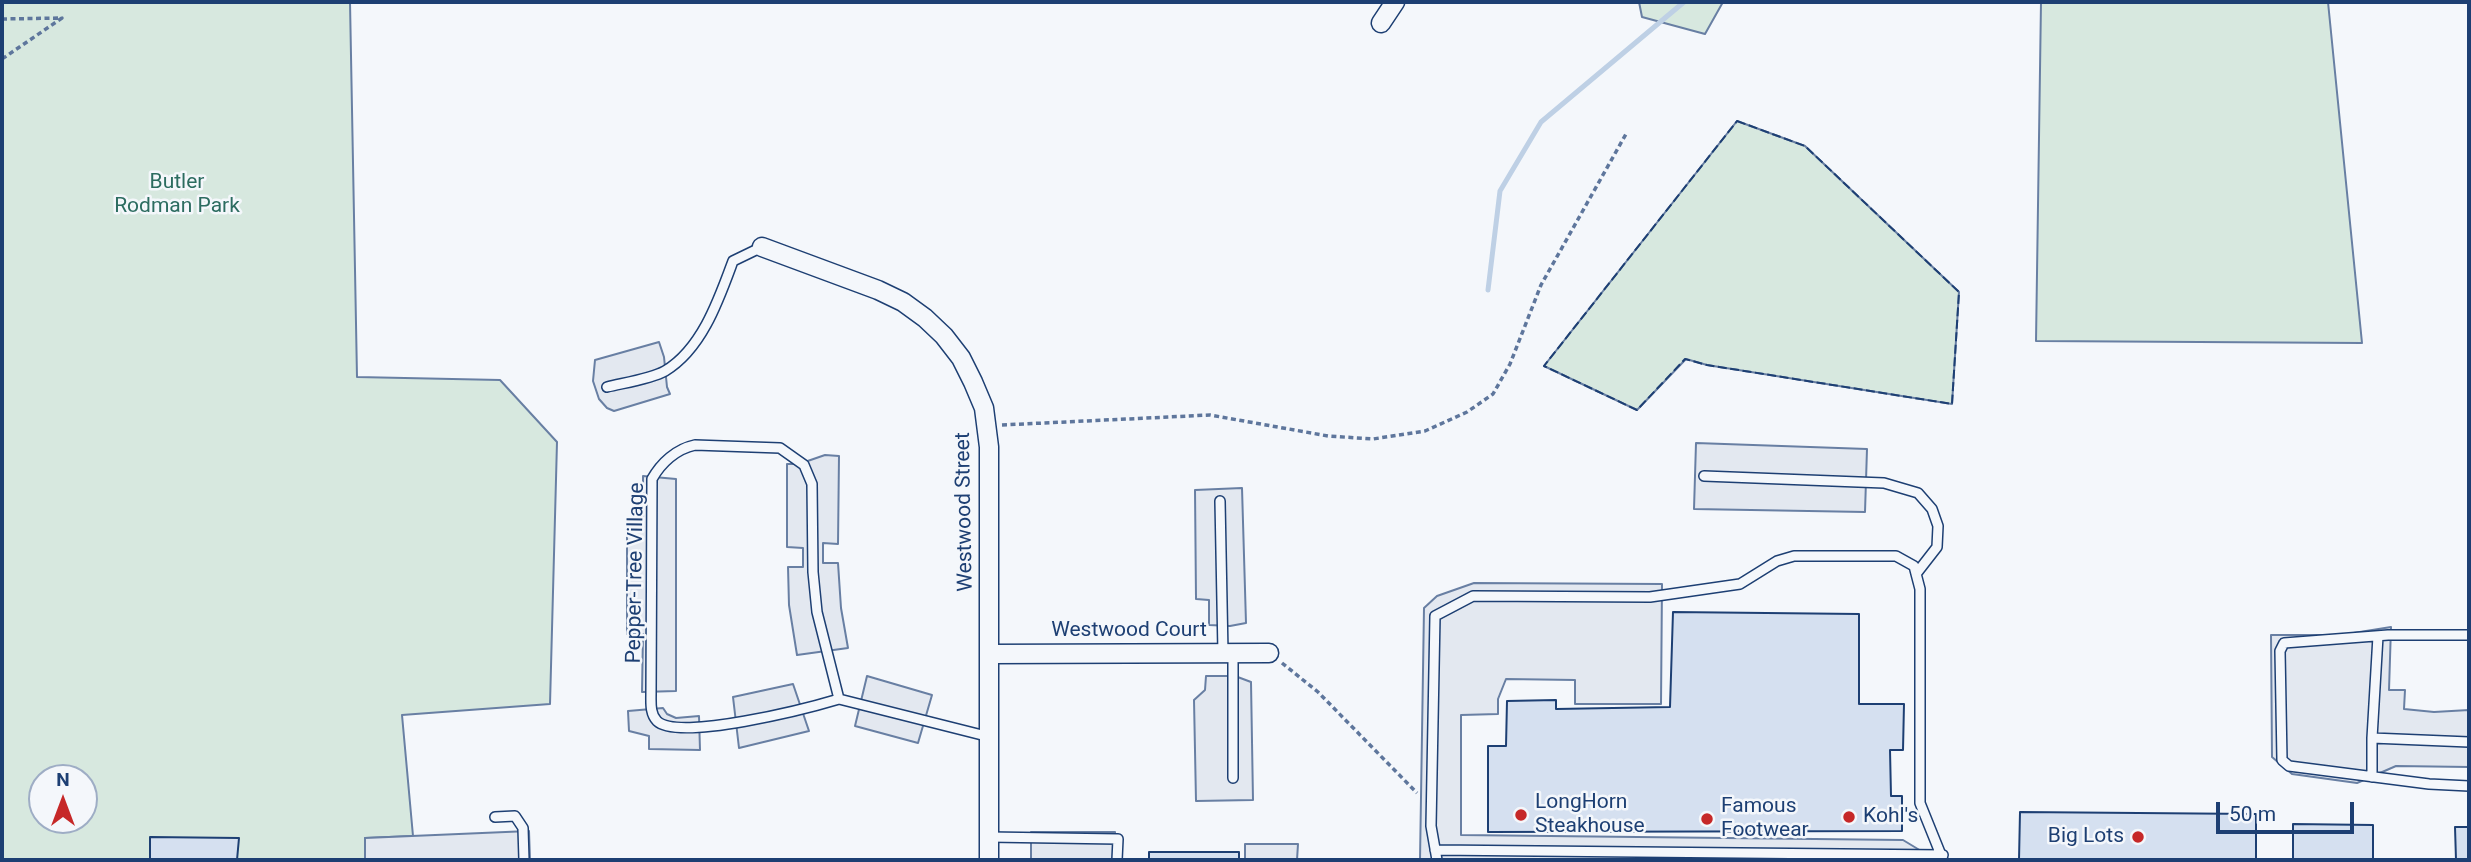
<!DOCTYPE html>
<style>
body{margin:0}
#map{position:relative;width:2471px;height:862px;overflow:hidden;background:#f4f7fb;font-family:Roboto,sans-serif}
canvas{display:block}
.frame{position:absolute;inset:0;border:4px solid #1d3f73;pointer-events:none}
.north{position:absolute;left:28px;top:764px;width:70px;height:70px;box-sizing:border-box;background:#f4f7fb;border:2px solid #9eadc5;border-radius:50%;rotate:0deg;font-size:19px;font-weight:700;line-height:28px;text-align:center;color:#1d3f73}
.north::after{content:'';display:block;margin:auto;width:24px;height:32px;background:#c62828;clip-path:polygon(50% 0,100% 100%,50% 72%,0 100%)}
.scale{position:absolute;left:2216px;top:802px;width:138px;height:32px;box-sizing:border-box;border:4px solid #1d3f73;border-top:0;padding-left:9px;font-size:21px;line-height:24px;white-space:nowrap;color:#1d3f73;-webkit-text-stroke:5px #f4f7fb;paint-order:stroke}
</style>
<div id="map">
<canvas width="2471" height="862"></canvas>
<div class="frame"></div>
<div class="north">N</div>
<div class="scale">50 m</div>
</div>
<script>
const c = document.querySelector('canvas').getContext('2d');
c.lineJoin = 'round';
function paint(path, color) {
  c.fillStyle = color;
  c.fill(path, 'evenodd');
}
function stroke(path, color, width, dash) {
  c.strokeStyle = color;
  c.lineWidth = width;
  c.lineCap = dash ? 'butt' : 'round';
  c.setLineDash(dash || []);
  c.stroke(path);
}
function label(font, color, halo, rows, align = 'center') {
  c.font = font + ' Roboto,sans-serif';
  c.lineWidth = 5;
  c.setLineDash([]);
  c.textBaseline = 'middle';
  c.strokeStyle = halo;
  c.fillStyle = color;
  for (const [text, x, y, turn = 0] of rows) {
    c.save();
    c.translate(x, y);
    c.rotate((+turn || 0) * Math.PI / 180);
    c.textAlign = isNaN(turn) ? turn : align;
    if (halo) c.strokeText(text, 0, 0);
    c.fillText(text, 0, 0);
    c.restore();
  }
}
const green = new Path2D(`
 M2 2H350L357 377 500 380 557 442 550 704 402 715 413 836 365 838V860H2ZM42 778H84V820H42Z
 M1639 2H1723L1705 34 1642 17Z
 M2041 2H2328L2362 343 2036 341Z
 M1737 121 1805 146 1959 292 1952 404 1707 365 1686 359 1637 410 1544 366Z`);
paint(green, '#d7e8df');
stroke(green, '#687fa3', 2);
const parking = new Path2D(`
 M659 342 664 357 667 387 670 394 614 411 607 408 599 399 593 381 595 360Z
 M1696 443 1867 449 1865 512 1694 509Z
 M825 455 839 456 838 544 823 543V563H838L841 608 848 648 797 655 789 605 788 567H803V548L787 547V464H799Z
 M643 476 676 479V691L642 692 643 634H627V517L643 518Z
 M1242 488 1246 623 1230 626 1209 625V600L1196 599 1195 490Z
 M1474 583 1662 584 1661 704H1575V680L1506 679 1498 699V714L1461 715V835L1903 840 1936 860H1420L1424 608 1437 596Z
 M2391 627 2389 690H2405L2404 709 2434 712 2469 710V767L2396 766 2357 783 2292 774 2272 757 2271 635H2341Z
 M867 676 932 695 918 743 855 726Z
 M1206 676H1235L1251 682 1253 800 1196 801 1194 700 1205 690Z
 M793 684 809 731 739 748 733 697Z
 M663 708 667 714 676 718 699 716 700 750 649 749V736L629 731 628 711Z
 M529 831 530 860H365V838Z
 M1031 832H1115V860H1031Z
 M1245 844H1298L1297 860H1245Z`);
paint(parking, '#e3e8f0');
stroke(parking, '#687fa3', 2);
stroke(new Path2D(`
 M1488 290 1500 191 1541 122 1684 2`), '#bed0e5', 5);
const building = new Path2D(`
 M1673 612 1859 614V704H1904L1903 750H1890L1891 796H1902V831L1488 832V746H1506L1507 701 1556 700V709L1670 707Z
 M2020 812 2256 814V860H2019Z
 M2293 824 2373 825V860H2293Z
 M2455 827H2469V860H2456Z
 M150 837 239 838 237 860H150Z
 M1149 852H1239V860H1149Z`);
paint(building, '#d5e0f0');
stroke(building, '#1d3f73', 2);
const service = new Path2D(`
 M607 387C623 383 651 379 665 371 702 349 719 299 733 261L762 247
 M695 445 780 448 804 465 812 484 813 572 817 612 839 699C809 708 678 742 657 721 650 714 651 703 651 694L652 479C661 463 676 449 695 445Z
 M1704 476 1884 483 1918 493 1932 509 1938 526 1937 547 1916 574
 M1220 501 1223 653
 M2469 635H2388L2284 643 2280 651 2282 760 2289 766 2429 784 2469 786
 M839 699 990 737
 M2372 738 2378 636
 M2372 777V738L2469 742
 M1233 778V653
 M495 817 515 816 523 828 524 860
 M989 837 1118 839 1117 860
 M1435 850 1943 855
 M1437 860 1431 826 1435 616 1473 596 1650 597 1740 584 1777 561 1794 556H1896L1914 566 1920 589V803L1943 860`);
const minor = new Path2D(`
 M1381 23 1395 2
 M762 247 878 290 903 302 925 318 944 336 961 358 973 382 984 408 989 447V860
 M990 654 1269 653`);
stroke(service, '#1d3f73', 12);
stroke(minor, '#1d3f73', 21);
stroke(new Path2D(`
 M2 19 62 18 2 59
 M1002 425 1210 415 1328 436 1373 439 1425 431 1467 412 1493 394 1510 364 1541 285 1626 134
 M1282 663 1318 692 1417 793`), '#5e769c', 3.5, [5, 3.5]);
stroke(service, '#f4f7fb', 9);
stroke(minor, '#f4f7fb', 18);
stroke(new Path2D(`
 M1737 121 1805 146 1959 292 1952 404 1707 365 1685 359 1637 410 1544 366Z`), '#1d3f73', 2, [9, 3.5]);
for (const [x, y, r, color] of [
 [1521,815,7,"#c62828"],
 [1849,817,7,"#c62828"],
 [1707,819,7,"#c62828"],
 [2138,837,7,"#c62828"]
]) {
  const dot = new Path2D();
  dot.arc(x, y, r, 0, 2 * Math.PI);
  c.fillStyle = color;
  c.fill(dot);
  stroke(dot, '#f4f7fb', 2.5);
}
label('21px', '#2c6c60', '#f4f7fb', [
 ["Butler",177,183],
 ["Rodman Park",177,207]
]);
label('21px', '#1d3f73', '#f4f7fb', [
 ["Westwood Street",965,512,-91],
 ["Pepper-Tree Village",636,573,-89],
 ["Westwood Court",1129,631]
]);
label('21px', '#1d3f73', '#f4f7fb', [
 ["LongHorn",1535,803],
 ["Steakhouse",1535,827],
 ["Famous",1721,807],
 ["Footwear",1721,831],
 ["Kohl's",1863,817],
 ["Big Lots",2124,837,"right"]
], 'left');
</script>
